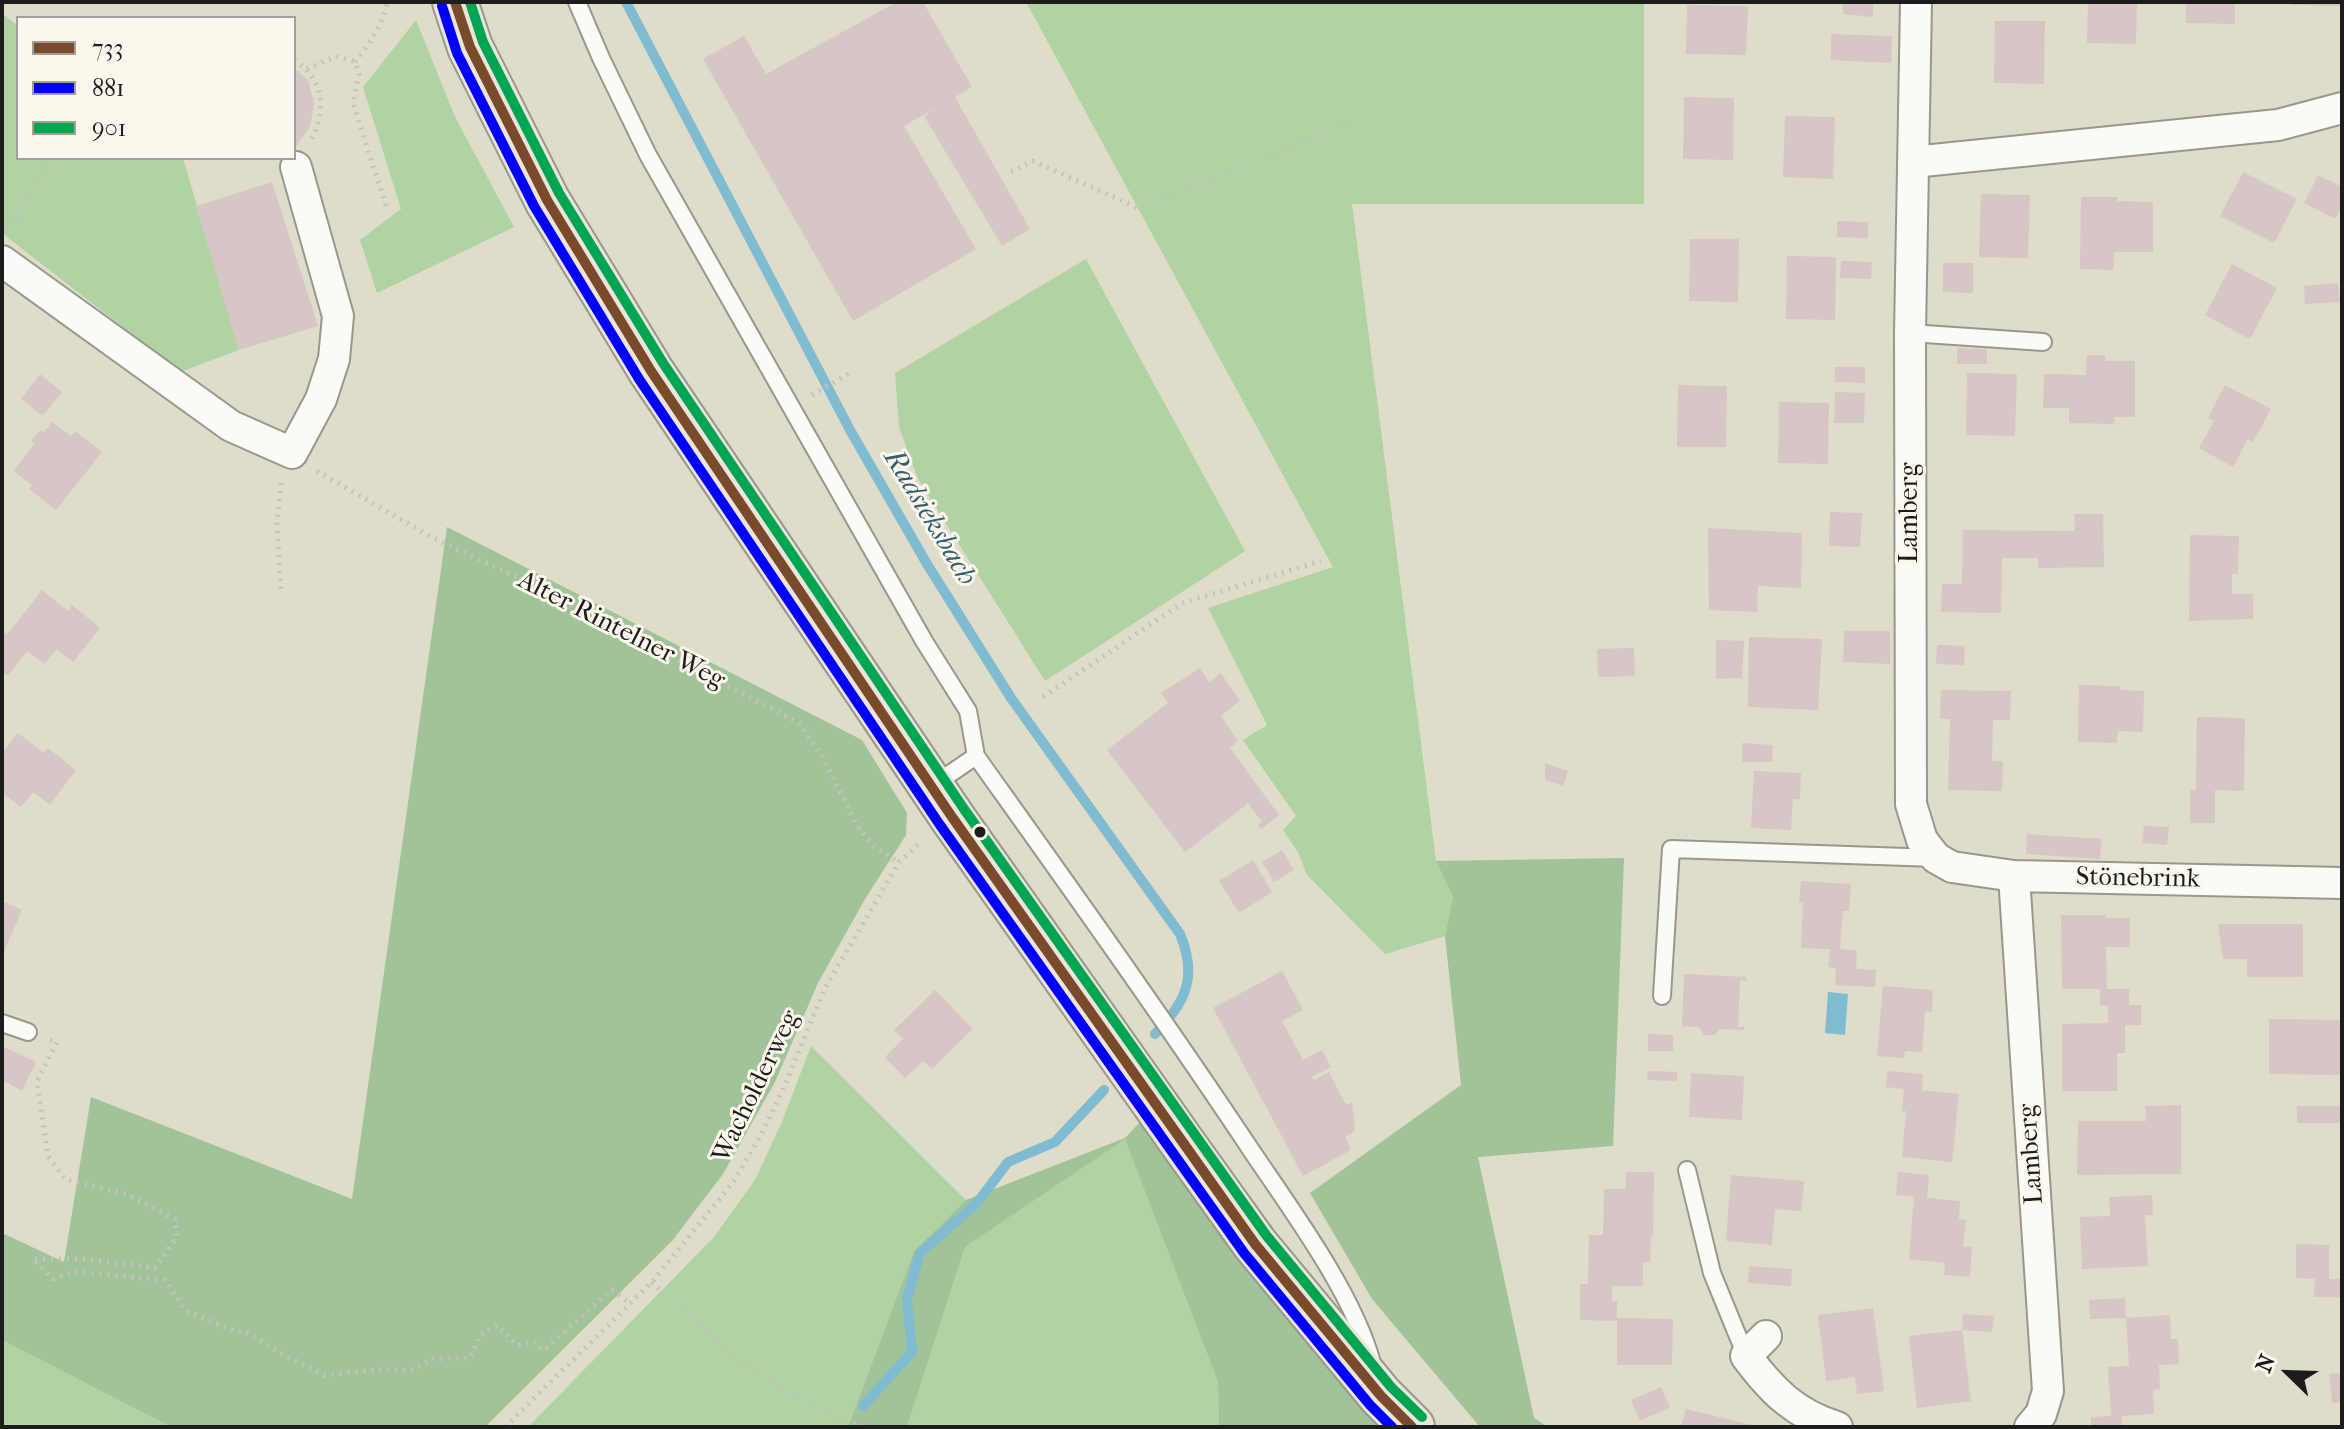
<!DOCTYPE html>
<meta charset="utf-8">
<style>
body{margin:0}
#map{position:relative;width:2344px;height:1429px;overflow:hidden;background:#dfdcc9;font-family:"IM FELL French Canon",serif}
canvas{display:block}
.frame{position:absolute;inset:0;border:4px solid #1c1c1c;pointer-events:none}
.legend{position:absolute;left:16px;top:16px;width:280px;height:144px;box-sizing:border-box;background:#fbf7ec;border:2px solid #a29f99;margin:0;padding:10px 14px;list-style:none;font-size:24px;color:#1c1c1c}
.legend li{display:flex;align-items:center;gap:16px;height:40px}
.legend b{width:40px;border:2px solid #a29f99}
.north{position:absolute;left:2248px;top:1333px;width:80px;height:80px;-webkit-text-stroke:6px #fbf7ec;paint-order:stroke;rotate:293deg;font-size:22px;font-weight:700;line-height:32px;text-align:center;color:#1c1c1c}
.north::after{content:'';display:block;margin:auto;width:28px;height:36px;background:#1c1c1c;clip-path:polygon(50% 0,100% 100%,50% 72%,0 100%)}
</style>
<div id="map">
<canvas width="2344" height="1429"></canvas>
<div class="frame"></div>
<ul class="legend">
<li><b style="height:10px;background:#7a4b2a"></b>733</li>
<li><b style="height:10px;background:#00f"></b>881</li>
<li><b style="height:10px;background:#00a651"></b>901</li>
</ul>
<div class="north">N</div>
</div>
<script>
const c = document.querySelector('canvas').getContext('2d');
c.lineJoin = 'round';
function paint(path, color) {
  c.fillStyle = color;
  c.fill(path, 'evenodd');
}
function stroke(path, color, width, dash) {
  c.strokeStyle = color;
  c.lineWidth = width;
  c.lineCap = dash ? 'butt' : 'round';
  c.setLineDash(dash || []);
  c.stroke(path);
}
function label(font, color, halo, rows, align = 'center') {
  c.font = font + ' "IM FELL French Canon",serif';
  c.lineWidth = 6;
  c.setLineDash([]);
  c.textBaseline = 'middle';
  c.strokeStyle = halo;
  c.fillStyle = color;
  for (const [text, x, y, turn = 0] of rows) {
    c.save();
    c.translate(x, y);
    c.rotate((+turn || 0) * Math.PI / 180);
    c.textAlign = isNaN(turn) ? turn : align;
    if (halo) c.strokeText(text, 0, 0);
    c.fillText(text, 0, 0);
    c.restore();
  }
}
paint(new Path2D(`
 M1026 2H1644V204H1352L1436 861 1453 897 1445 936 1385 954 1307 875 1298 852 1283 830 1296 816 1243 740 1267 725 1208 608 1333 567Z
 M2 13 18 26V158H183L239 350 180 372 2 233Z
 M416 20 455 117 514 227 377 293 360 240 401 209 363 87Z
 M1086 259 1245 551 1045 681 918 479 899 427 895 373Z
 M811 1046 966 1200 914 1251 848 1427H528L714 1237 755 1180 782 1122Z
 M1125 1138 1218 1382 1219 1427H907L965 1247Z
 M2 1340 171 1427H2Z`), '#afd3a3');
paint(new Path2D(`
 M447 527 862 740 907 813 906 835 865 899 818 983 775 1082 723 1174 672 1241 485 1427H171L2 1340V1233L64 1262 91 1097 352 1199Z
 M1624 858 1613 1146 1478 1157 1534 1418 1548 1427H1480L1372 1299 1310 1193 1461 1085 1445 936 1453 897 1436 861Z
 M1141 1121 1382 1427H1219L1218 1382 1125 1139 965 1247 907 1427H848L914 1251 966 1200 1125 1138Z`), '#a1c399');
paint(new Path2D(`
 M1828 992 1848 994 1845 1035 1825 1033Z`), '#80bcd1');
stroke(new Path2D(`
 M626 2 850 430 927 564 1011 698 1180 934C1198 977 1186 1002 1155 1034
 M863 1406 912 1352 907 1299 920 1253 977 1203 1008 1162 1055 1142 1104 1090`), '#80bcd1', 10);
paint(new Path2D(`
 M897 2H923L972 87 955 97 1030 229 1002 246 924 116 937 107 904 126 976 249 853 321 703 59 744 36 766 74Z
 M1843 2H1873V17L1843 14Z
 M2088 2H2137L2136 44 2087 43Z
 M2186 2H2235V24L2186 23Z
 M2290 2H2340V6L2290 5Z
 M1687 5 1748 6 1746 55 1686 54Z
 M1995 21H2045L2044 84 1994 83Z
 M1831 34 1892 36 1891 63 1831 60Z
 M294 68 308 80 314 104 310 127 294 149Z
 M1684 97 1734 98 1733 160 1683 159Z
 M1785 116 1835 117 1833 179 1783 177Z
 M2243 172 2297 199 2274 243 2220 216Z
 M2318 175 2342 187V206L2335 219 2304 203Z
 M272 182 318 326 239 350 196 206Z
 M1981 194 2030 195 2028 258 1979 257Z
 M2081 197H2117V201L2153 202V252H2114L2113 270 2080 269Z
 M1837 221 1868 222V238L1837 237Z
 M1690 239H1739L1738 302 1689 301Z
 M1787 256 1836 257 1835 320 1786 319Z
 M1841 261 1872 262 1871 279 1840 278Z
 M1943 263H1973V293L1943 292Z
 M2232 264 2277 288 2250 339 2205 315Z
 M2338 283 2340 302 2305 304 2304 286Z
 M1957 348 1987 349V364H1957Z
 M2087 355H2105V361H2135V417H2115L2114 424 2069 423V408H2043L2044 374 2086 375Z
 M1835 367H1865V383L1835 382Z
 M1967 373 2017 374 2015 436 1966 435Z
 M40 374 62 392 43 416 21 399Z
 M1678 385 1727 386 1726 447H1677Z
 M2225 385 2271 409 2253 442 2248 439 2233 467 2199 448 2214 421 2208 418Z
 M1835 392 1865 393 1864 423H1834Z
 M1779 402 1829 403 1828 464 1778 463Z
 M52 422 71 436 75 431 102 452 56 510 29 489 32 485 14 471 34 444 31 441 40 430 44 432Z
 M1830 512 1862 513 1860 547 1829 546Z
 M2074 514H2103L2104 567 2038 568V558H2002L2001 613 1941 612 1942 584H1962L1963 530 2075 531Z
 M1708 528 1802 533 1801 588 1758 586 1757 612 1709 610Z
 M2190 535 2239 536 2238 574H2232V594H2253V619L2189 621Z
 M42 590 68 611 72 605 100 628 73 662 57 649 45 664 27 651 8 676 2 671V631L7 635Z
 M1844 631H1890V664L1843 662Z
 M1749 637 1822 639 1818 710 1748 707Z
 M1716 640 1744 641 1742 678 1716 679Z
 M1937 645 1965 646 1964 665 1936 664Z
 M1634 648 1635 676 1598 677 1597 649Z
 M1200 668 1209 682 1221 673 1240 701 1221 716 1238 741 1230 748 1279 815 1261 829 1258 825 1262 822 1247 802 1246 805 1185 852 1107 750 1168 703 1161 693Z
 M2079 685 2120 686V690L2144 691 2143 732 2118 731 2117 743 2078 742Z
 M1941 690 2011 691 2010 720H1993L1992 761H2003L2002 791 1948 790 1950 719H1940Z
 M2197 717 2245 718 2244 791 2215 790V823H2190V790H2196Z
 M18 733 44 753 48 748 76 770 50 805 33 792 21 807 2 793V753Z
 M1742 743 1773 745 1772 762H1742Z
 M1545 763 1568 771 1563 786 1545 780Z
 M1754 771 1801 773 1800 799H1793L1791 830 1751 828Z
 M2144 826 2169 827 2167 845 2142 843Z
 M2027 834 2102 839 2100 859 2026 854Z
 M1282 850 1294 870 1274 882 1262 862Z
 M1253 860 1272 892 1239 913 1219 881Z
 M1801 881 1851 884 1849 911H1843L1840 949 1857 951 1856 969 1876 970 1875 987 1835 985 1836 968 1828 967 1830 949 1801 948 1803 902H1799Z
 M2 901 22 910 2 956Z
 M2061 915H2106V918H2130V947H2106L2107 989H2129V1005H2141V1025H2125V1053H2117V1091H2062V1024L2108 1023V1006L2100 1005V989H2062Z
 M2218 924H2303V977H2247V959H2223Z
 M1282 971 1303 1010 1282 1021 1303 1060 1322 1050 1331 1067 1312 1077 1314 1080 1329 1072 1346 1105 1352 1102 1355 1131 1345 1137 1351 1150 1303 1176 1213 1008Z
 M1684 974 1746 977V981L1740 980 1738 1027H1744V1030L1720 1029 1715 1035H1704L1699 1027 1682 1026Z
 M1883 986 1933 990 1932 1012 1925 1011 1922 1052 1905 1051 1904 1058 1877 1056Z
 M935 990 973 1029 932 1069 923 1061 905 1078 885 1057 903 1039 894 1030Z
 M2269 1019 2342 1020V1075L2269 1074Z
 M1648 1034 1673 1035V1051H1648Z
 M2 1046 36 1062 22 1091 2 1080Z
 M1648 1071 1677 1072V1081L1647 1080Z
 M1887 1071 1923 1074 1922 1090 1959 1094 1952 1162 1902 1157 1906 1111H1902L1904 1089 1886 1087Z
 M1691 1073 1744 1076 1742 1120 1689 1117Z
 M2181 1105V1174L2077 1175 2078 1121H2146L2145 1106Z
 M2297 1106H2341V1123H2297Z
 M1626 1172H1654L1653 1236 1651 1237 1650 1262H1643V1286H1612V1301H1617V1321L1580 1320V1284H1588L1589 1235H1603L1604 1189H1626Z
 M1898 1172 1929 1175 1927 1198 1960 1201 1959 1219 1966 1220 1963 1246 1972 1247 1970 1277 1944 1275 1945 1263 1909 1259 1914 1197 1896 1195Z
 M1731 1175 1804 1181 1801 1211 1775 1209 1772 1245 1726 1241Z
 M2152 1195 2153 1215H2145L2148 1266 2082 1269 2080 1217 2110 1216 2109 1197Z
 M2296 1244 2329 1245V1279H2342V1297H2314L2315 1279 2296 1278Z
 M1749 1266 1792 1269 1791 1286 1748 1283Z
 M2125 1298 2126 1318 2090 1319 2089 1300Z
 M1873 1308 1884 1391 1857 1394 1855 1377 1826 1381 1818 1315Z
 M1963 1314 1994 1316 1992 1332 1962 1330Z
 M2170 1315 2171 1339H2178L2179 1364 2159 1365 2160 1389 2153 1390 2154 1414 2122 1416V1427H2091V1417L2111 1416 2108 1367 2129 1366 2126 1318Z
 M1617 1318 1673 1319 1672 1365H1617Z
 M1962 1330 1971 1401 1917 1408 1909 1336Z
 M2342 1373V1402L2332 1403 2329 1374Z
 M1661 1387 1670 1407 1640 1421 1631 1400Z
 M1686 1409 1756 1426V1427H1681Z`), '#d7c6c6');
const lane = new Path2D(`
 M577 2 601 58 648 155 924 641 968 711 976 756C1070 888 1164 1019 1253 1153 1293 1212 1354 1295 1372 1363
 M1910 333 2043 342
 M932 786 976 756
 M1662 996 1671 849 1936 858
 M2 1023 28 1032
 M1687 1170 1712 1273 1746 1356`);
const street = new Path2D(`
 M1916 2 1910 333 1911 804 1922 840 1936 858 1952 867 2014 876 2342 883
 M1913 162 2278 125 2342 108
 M2 261 231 426 292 453 321 399 334 359 338 316 296 167
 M2014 876 2048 1391 2041 1414 2030 1427
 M1766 1336 1746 1356C1772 1391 1795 1414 1837 1427`);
const primary = new Path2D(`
 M455 2 470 47 547 200 651 371 952 817 1184 1145 1255 1244 1381 1396 1412 1427`);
stroke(lane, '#98978c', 20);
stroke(street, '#98978c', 34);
stroke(primary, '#98978c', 48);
stroke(new Path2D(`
 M294 60C324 79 328 111 310 142
 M355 62C368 45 384 24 387 2
 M307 69 336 56 355 62 359 74 353 103 386 206
 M1011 172 1033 161 1138 208 1357 120
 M9 231 52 158
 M812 395 850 373
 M317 471 433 538 542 589 799 723 822 756 857 825 873 846 899 862
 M281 483 277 523 281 593
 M1043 697 1182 603 1321 561
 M50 1040 57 1042 37 1081 48 1156 65 1179 128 1195 175 1219 177 1237 155 1268 85 1259H33L53 1279 76 1272 165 1280 186 1311 237 1332H246L284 1355 325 1375 386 1369 409 1371 433 1359 470 1358 480 1335 497 1325 517 1345 533 1341 544 1350 612 1290 631 1304
 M652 1282 730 1354 819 1411 863 1427
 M505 1427 652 1282 734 1181 761 1135 785 1085 825 988 899 862 922 841`), '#c4c3bf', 5, [2, 6]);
stroke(lane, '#fafaf7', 16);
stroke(street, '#fafaf7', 30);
stroke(primary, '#ede4dd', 44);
stroke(new Path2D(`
 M455 2 470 47 547 200 651 371 952 817 1255 1244 1381 1396 1412 1427`), '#7a4b2a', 10);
stroke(new Path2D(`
 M442 6 457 53 534 206 639 379 940 825 1173 1153 1244 1253 1370 1405 1392 1427`), '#00f', 10);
stroke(new Path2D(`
 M470 2 483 42 559 193 663 363 964 809 1266 1235 1391 1387 1422 1417`), '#00a651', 10);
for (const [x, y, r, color] of [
 [980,832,7,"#1c1c1c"]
]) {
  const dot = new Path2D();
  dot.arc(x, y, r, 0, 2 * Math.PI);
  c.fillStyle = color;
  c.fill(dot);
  stroke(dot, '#fbf7ec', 3);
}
label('26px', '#1c1c1c', '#fbf7ec', [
 ["Lamberg",1911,513,-90],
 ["Alter Rintelner Weg",621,631,27],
 ["Stönebrink",2138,879,1],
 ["Wacholderweg",757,1087,-64],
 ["Lamberg",2032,1154,-94]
]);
label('italic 28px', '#375e6f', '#fbf7ec', [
 ["Radsieksbach",929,518,59]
]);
</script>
